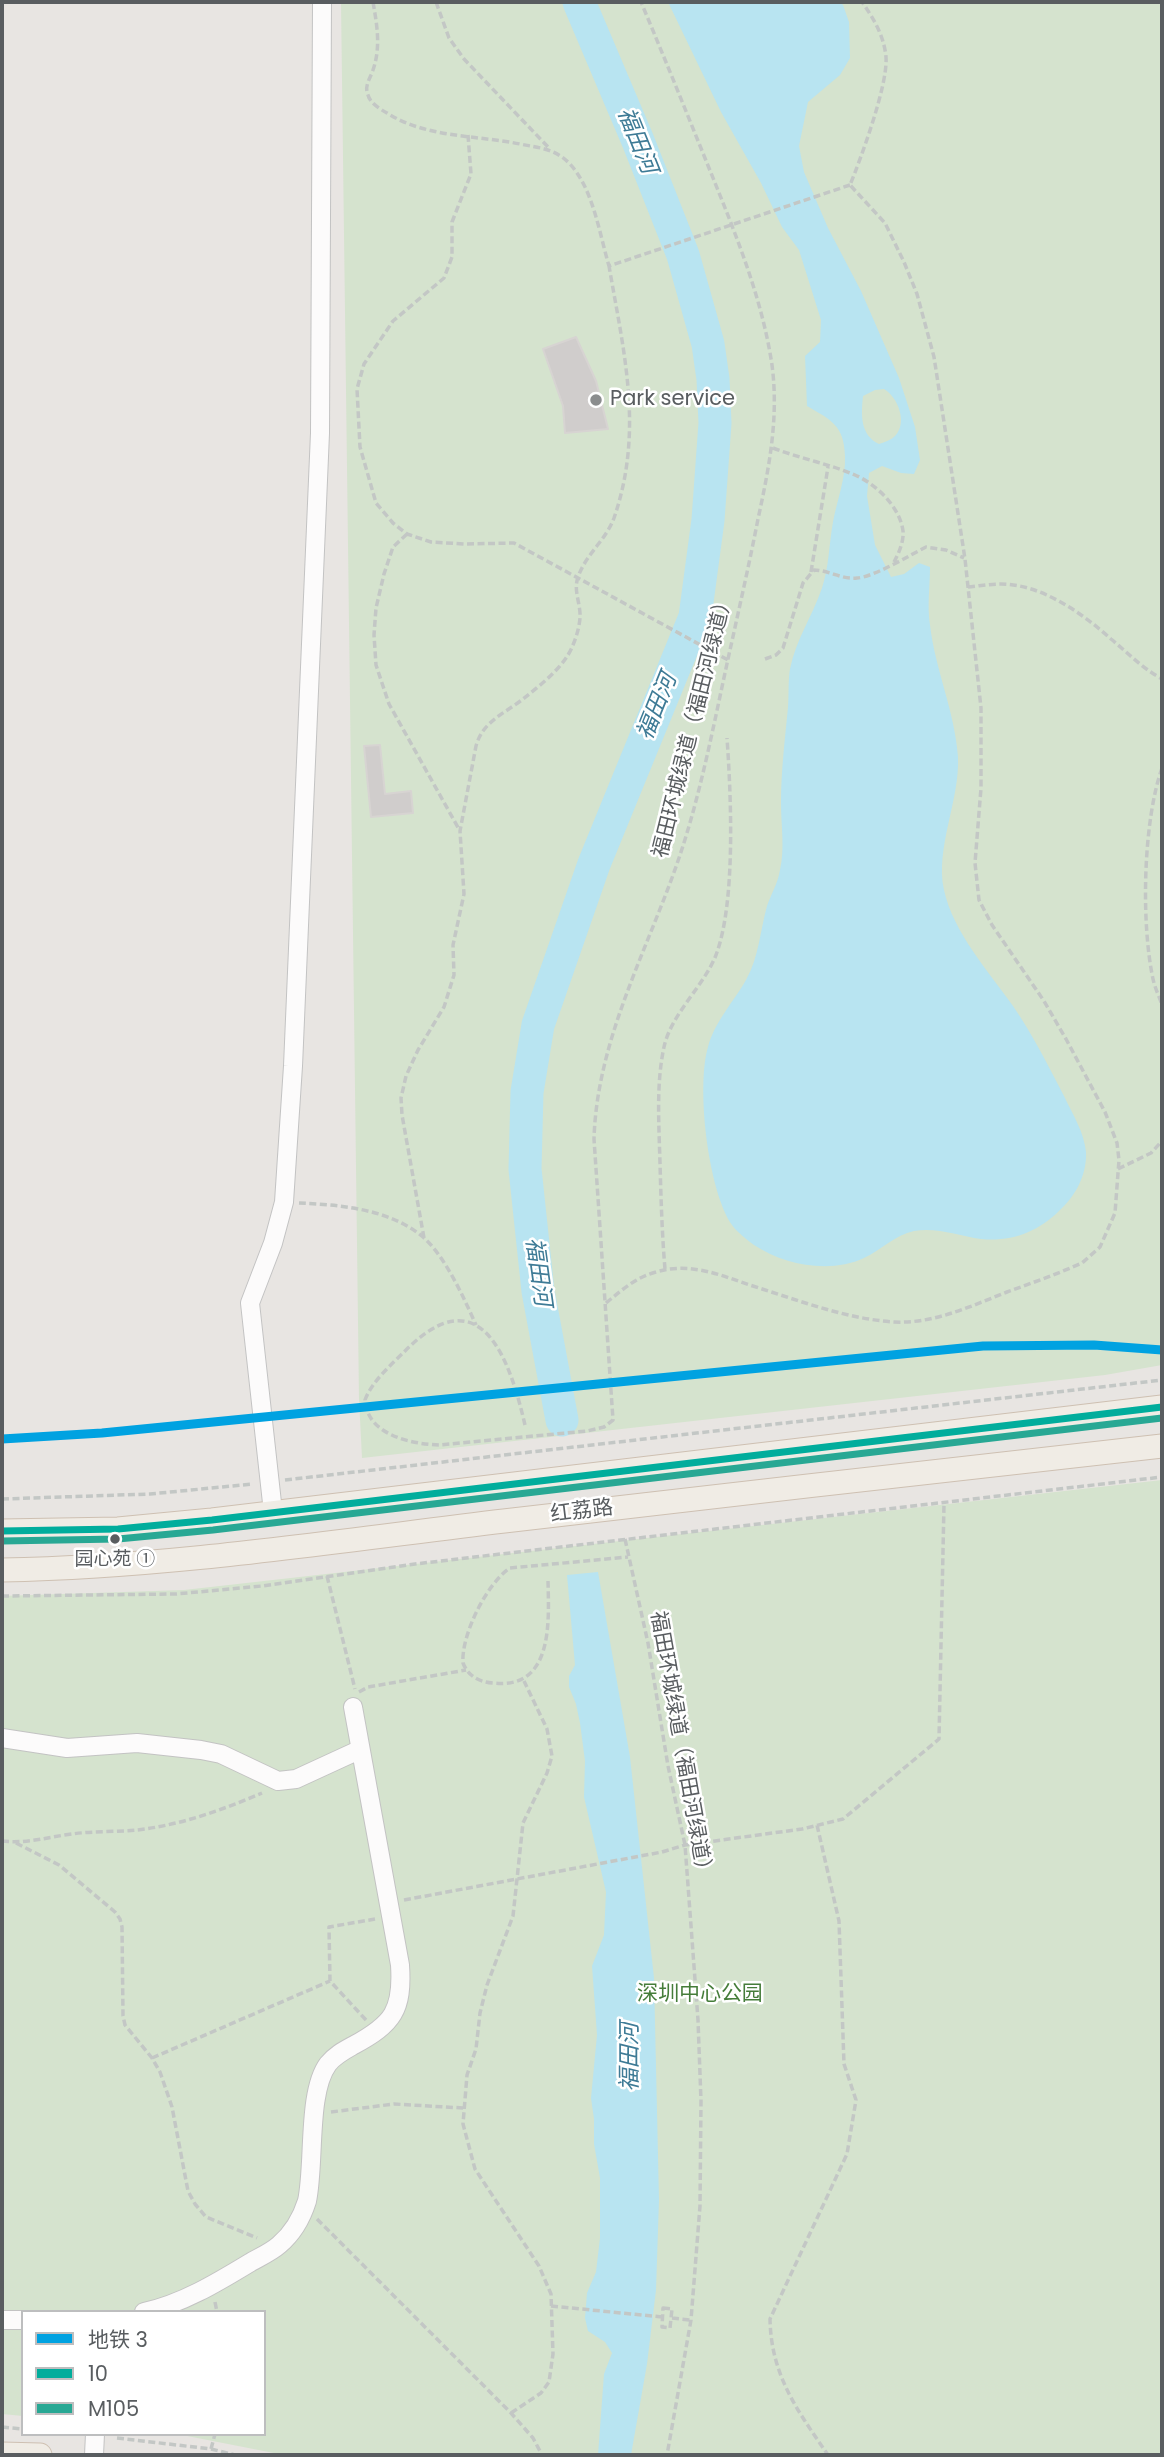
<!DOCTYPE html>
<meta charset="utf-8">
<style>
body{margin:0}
#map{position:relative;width:1164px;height:2457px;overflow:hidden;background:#e8e5e2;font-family:Poppins,"Noto Sans SC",sans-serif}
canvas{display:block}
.frame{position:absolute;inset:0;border:4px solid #595d60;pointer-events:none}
.legend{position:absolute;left:21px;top:2310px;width:245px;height:126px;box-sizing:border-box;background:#fff;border:2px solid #bdbebf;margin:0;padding:9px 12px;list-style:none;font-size:21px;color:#595d60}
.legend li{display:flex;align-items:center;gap:14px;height:35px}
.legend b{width:35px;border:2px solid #bdbebf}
</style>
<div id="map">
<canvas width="1164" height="2457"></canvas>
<div class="frame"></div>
<ul class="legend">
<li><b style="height:9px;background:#00a2e1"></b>地铁 3</li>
<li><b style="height:9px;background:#01ad9c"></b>10</li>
<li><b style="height:9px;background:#28a894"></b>M105</li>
</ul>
</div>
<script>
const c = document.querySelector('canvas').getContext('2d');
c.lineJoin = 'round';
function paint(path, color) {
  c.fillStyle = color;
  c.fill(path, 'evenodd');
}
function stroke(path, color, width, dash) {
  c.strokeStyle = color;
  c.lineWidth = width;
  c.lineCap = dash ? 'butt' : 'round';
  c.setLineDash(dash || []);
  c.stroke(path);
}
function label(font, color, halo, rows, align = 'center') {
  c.font = font + ' Poppins,"Noto Sans SC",sans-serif';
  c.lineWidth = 5;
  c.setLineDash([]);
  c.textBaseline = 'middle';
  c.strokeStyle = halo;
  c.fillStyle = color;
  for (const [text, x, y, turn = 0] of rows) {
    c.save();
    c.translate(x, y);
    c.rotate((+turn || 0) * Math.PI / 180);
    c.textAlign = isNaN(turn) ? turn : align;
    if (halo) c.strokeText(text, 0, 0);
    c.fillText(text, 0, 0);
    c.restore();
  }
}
paint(new Path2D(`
 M341 2H1162V1365L1105 1375 362 1458 359 1399Z
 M1162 1480V2455H284L177 2434H264V2312H23V2416L2 2414V1596L184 1590Z`), '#d5e3ce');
paint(new Path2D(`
 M668 2H840L843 5 849 22 850 58 840 75 808 102 799 146 804 172 828 228 861 291 899 378 915 427 920 460 914 474 901 473 882 466 869 473 867 496 875 545 891 577 904 574 919 563 930 567C930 586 927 606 930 625 935 669 955 712 958 757 960 800 935 848 944 890 953 932 989 972 1013 1006 1033 1035 1049 1067 1065 1098 1073 1115 1084 1132 1086 1152 1087 1174 1076 1196 1059 1211 1038 1232 1011 1242 981 1239 959 1236 937 1227 914 1231 895 1235 881 1250 864 1258 830 1274 784 1265 754 1245 747 1240 737 1232 732 1225 708 1190 696 1087 708 1047 714 1023 734 1001 746 980 759 957 760 931 767 906 771 894 778 883 780 870 785 848 781 826 781 803 781 771 785 739 788 707 789 694 788 681 790 669 796 639 812 617 822 588 829 567 829 544 833 522 837 500 846 478 845 456 844 425 831 420 807 406L805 356 820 342 821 320 799 250 782 227 761 183 721 112ZM884 389C898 397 908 423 895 436 891 440 885 442 879 444 860 435 861 415 863 396L875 390Z
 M598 1572 630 1757 654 1978 659 2200 656 2290 647 2364 631 2455H598L604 2374 612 2353 605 2342 588 2331 585 2318 587 2293 596 2272 600 2238V2178L594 2144V2119L591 2098 597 2035 592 1966 604 1935 606 1892 584 1797 585 1761 580 1723 576 1704 569 1687V1676L575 1665 567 1575Z`), '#b8e4f1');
stroke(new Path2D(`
 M562 1420 538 1291 525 1169 527 1092 538 1025 594 864 695 617 708 520 715 423 713 379 708 344 683 255 638 141 579 2`), '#b8e4f1', 33);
const building = new Path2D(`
 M576 337 596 381 608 429 565 433 563 406 543 349Z
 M380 745 385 794 411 791 413 813 371 817 364 746Z`);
paint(building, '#d0cdcc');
stroke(building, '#d7d4d2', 2);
const minor = new Path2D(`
 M273 1512 250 1303 273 1243 284 1202 293 1066 320 433 322 2
 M2 1738 67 1748 137 1743 201 1750 221 1754 278 1781 296 1779 359 1750
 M144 2312C182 2304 218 2282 251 2262 260 2257 271 2252 279 2245 292 2234 302 2217 307 2201 315 2164 307 2092 328 2064 335 2055 345 2050 354 2045 393 2024 403 2010 400 1965L353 1707
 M2 2320H23
 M94 2455 95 2434`);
const major = new Path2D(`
 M2 1531 118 1529 212 1520 1162 1407
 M2 1570C170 1567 337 1541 504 1521 723 1495 943 1471 1162 1446
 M2 2454 40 2455`);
stroke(minor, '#c3c3c3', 20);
stroke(major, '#cec0b2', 25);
stroke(new Path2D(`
 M373 2C377 25 381 47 373 70 370 79 364 86 368 95 370 103 380 109 387 113 426 138 476 135 520 144 539 148 554 148 569 163 593 188 599 232 609 266L850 185
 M436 2 449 38 464 59 549 148
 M468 135 471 174 452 222V257L444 278 393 321 364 364 357 389 360 447 376 503 393 523 407 534 431 542 465 544 514 543 728 660
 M773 448C799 458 829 464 855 475 876 484 900 507 903 531 904 541 899 553 894 562
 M407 534 393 547 384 574 376 608 374 635 376 665 389 704 460 831
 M811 572 828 467
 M968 587C979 586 990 584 1001 584 1041 584 1082 613 1111 639 1128 653 1142 668 1162 679
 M765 659 776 655 783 648 803 583 814 570C828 570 843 580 857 578 874 577 910 555 926 547L946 550 964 558
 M1162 768C1143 822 1141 923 1153 979 1155 988 1159 996 1162 1005
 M1118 1169 1151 1153 1162 1141
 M299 1203C341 1205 390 1209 423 1237 445 1256 464 1298 476 1325
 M424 1238 402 1115 401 1098 406 1076 418 1050 444 1007 454 975 453 945 464 894 460 831 476 746C483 721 504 714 523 699 538 687 555 674 566 658 573 648 579 631 580 618 581 604 573 591 578 577 586 554 606 540 614 518 644 431 624 353 609 266
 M665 1269C662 1234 661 1199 660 1163 659 1125 656 1084 664 1047 671 1014 704 986 716 955 736 902 731 795 727 738
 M606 1303C622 1290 636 1277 656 1272 693 1261 724 1277 759 1288 803 1302 848 1319 894 1322 934 1324 971 1306 1007 1292 1032 1283 1057 1274 1082 1263L1100 1247 1115 1213 1119 1160 1117 1143 1105 1112 1066 1039 1044 1001 992 925 979 900 975 863 981 788V708L965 559 934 357 917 294 904 262 885 223 850 185C861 158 888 85 886 57 884 36 874 19 862 2
 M525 1425C510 1360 481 1275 406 1350 392 1364 372 1381 365 1400 367 1435 411 1444 439 1445L587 1431 604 1427 613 1420 594 1139C597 1038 649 948 680 855 703 786 716 712 732 641 741 600 750 560 758 519 769 468 779 418 772 365 762 298 736 235 711 173 688 116 665 59 641 2
 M285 1480 1162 1380
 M2 1499 150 1494 253 1484
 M625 1539 648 1643 668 1766 685 1845 698 2020 701 2101 700 2206 691 2320 667 2455
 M327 1576 355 1689
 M548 1581C549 1623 553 1690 493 1683 479 1682 468 1676 463 1663 461 1635 487 1583 510 1568L628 1557
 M2 1596 176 1594 262 1586 415 1564 1162 1477
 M359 1692 368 1687 466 1670
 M817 1825 839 1921 844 2064 856 2100 847 2154 770 2319C771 2375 797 2410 828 2455
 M2 1841C26 1844 48 1837 72 1834 93 1831 116 1832 137 1830 181 1825 222 1810 262 1793
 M16 1843 59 1865 115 1912 120 1919 122 1927 123 2016 125 2025 152 2058 160 2072 172 2107 188 2191 195 2204 206 2217 257 2238
 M662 1852 685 1845 802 1829 843 1819 939 1739 944 1504
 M366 2020 330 1981 329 1927 375 1919
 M152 2058 330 1981
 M331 2112 394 2104 463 2108
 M317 2219 511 2413 533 2438 542 2455
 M215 2302 217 2312
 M551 2306 662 2317
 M663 2308 672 2309 670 2328 662 2327Z
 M672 2318 690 2320
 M511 2413 541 2393 549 2382 553 2354 551 2294 539 2266 475 2169 463 2124 467 2075 476 2049 480 2013 487 1985 513 1916 523 1823 547 1773 552 1756 547 1729 524 1681
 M2 2427 23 2429
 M117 2438 211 2449 235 2455
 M211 2449 215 2434`), '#c3c7c5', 3.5, [7, 3.5]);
stroke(minor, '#fcfbfb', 18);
stroke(major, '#f0ece5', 23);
stroke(new Path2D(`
 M404 1900 662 1852`), '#c3c7c5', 3.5, [7, 3.5]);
stroke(new Path2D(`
 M2 1531 118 1529 212 1520 1162 1407`), '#01ad9c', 7);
stroke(new Path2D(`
 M2 1541 118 1539 213 1530 1162 1418`), '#28a894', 7);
stroke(new Path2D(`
 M2 1439 102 1433 983 1346 1094 1345 1162 1350`), '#00a2e1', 9);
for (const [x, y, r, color] of [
 [596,400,7,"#8b8d8e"],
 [115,1539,6,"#595d60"]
]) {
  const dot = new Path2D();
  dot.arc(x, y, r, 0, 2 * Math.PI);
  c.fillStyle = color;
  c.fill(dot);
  stroke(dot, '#fff', 2.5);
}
label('19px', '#595d60', '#fff', [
 ["园心苑 ①",115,1560]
]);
label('21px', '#595d60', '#fff', [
 ["Park service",610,400]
], 'left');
label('21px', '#595d60', '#fff', [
 ["福田环城绿道（福田河绿道）",694,725,-76],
 ["红荔路",582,1512,-7],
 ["福田环城绿道（福田河绿道）",680,1746,80]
]);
label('21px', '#457d3a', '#fff', [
 ["深圳中心公园",700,1995]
]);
label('italic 23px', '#3e7b96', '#fff', [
 ["福田河",636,141,68],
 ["福田河",658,707,-68],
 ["福田河",537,1272,82],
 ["福田河",631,2057,-90]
]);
</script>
